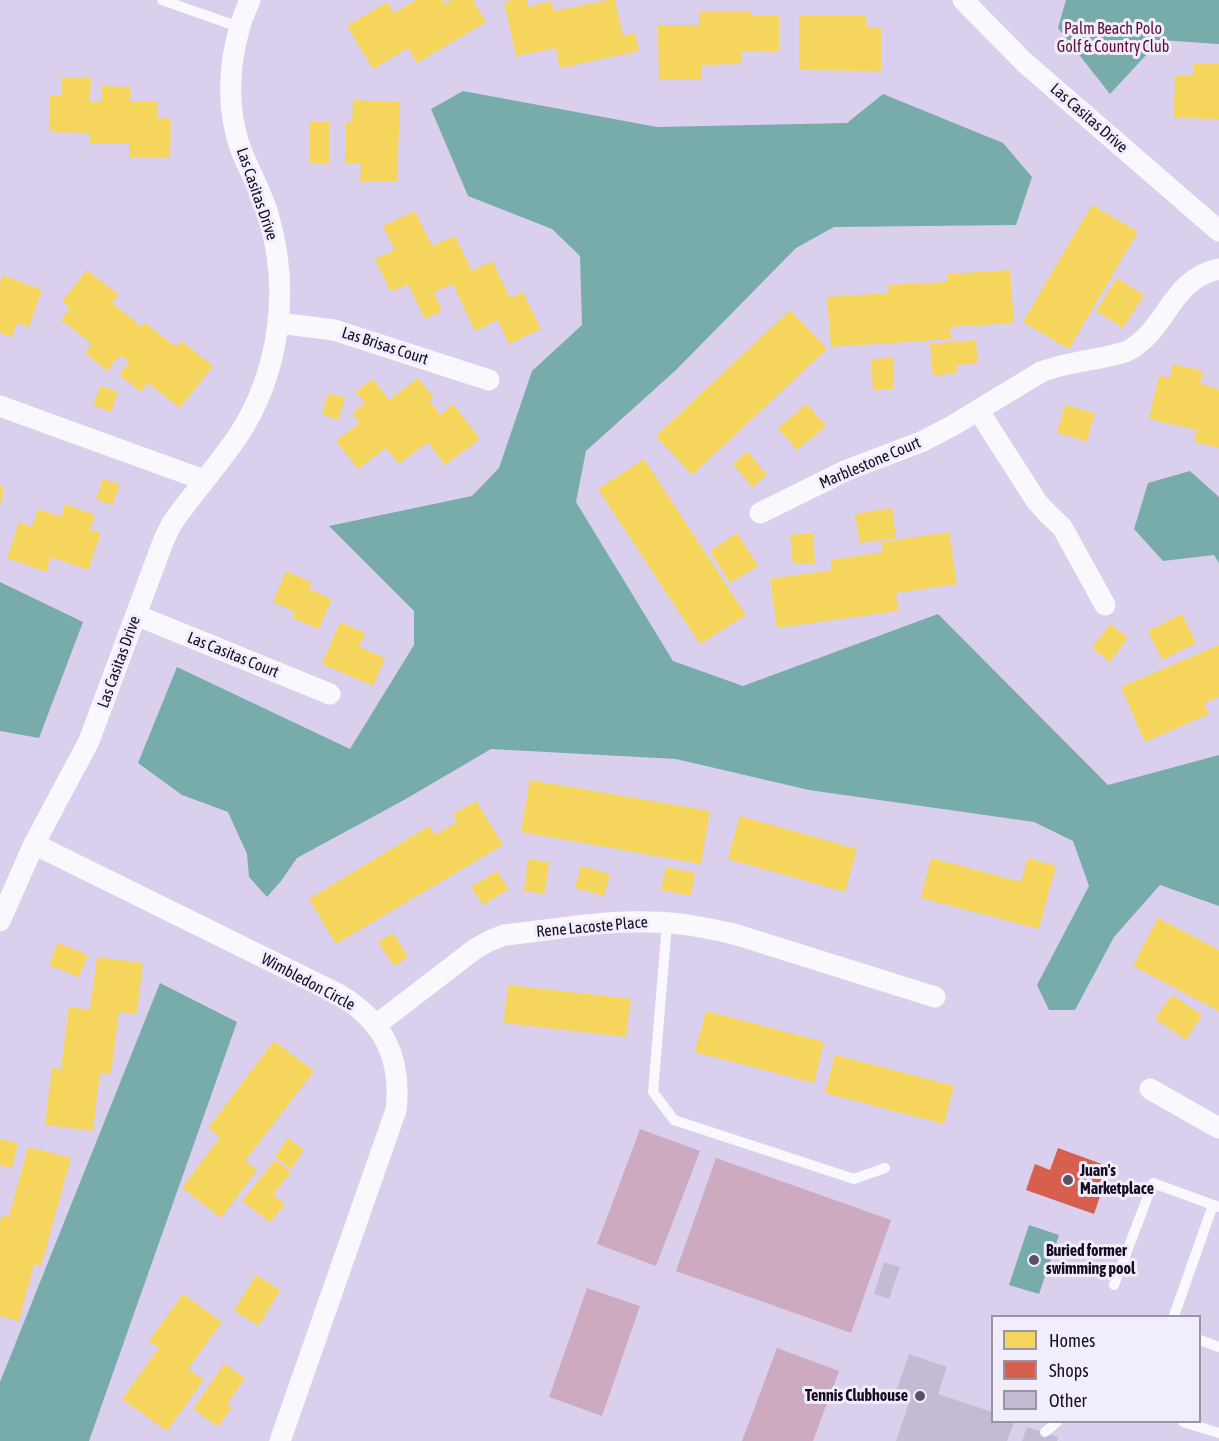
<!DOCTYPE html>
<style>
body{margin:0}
#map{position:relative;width:1219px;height:1441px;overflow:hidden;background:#dad0ed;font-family:"Asap Condensed",sans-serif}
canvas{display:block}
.legend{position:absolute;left:991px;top:1315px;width:210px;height:108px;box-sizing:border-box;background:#f1edfa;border:2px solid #9993a4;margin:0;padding:8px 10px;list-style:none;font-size:18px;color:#160d24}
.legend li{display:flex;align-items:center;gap:12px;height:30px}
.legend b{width:30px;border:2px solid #9993a4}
</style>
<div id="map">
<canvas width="1219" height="1441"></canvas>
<ul class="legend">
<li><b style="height:16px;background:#f6d55c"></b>Homes</li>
<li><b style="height:16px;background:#d6604d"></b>Shops</li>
<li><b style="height:16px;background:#c3bbd4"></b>Other</li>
</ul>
</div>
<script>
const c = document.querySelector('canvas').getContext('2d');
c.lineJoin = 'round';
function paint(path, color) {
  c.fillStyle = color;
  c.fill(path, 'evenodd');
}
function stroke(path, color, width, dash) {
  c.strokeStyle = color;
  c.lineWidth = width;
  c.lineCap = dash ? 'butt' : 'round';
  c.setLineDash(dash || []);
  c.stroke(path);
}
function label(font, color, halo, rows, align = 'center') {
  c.font = font + ' "Asap Condensed",sans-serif';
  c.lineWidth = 6;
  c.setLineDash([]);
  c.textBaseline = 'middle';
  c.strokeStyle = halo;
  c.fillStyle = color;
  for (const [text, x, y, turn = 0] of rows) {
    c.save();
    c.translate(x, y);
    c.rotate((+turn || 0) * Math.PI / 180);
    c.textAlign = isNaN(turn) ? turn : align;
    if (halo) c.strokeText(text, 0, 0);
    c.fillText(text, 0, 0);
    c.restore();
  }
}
paint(new Path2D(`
 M640 1129 700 1151 656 1266 597 1244Z
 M716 1158 891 1220 851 1333 676 1271Z
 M587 1288 640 1306 602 1416 549 1397Z
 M777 1348 839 1371 813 1441H742Z`), '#ceaac0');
paint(new Path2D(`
 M1066 0H1219V44L1160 40 1110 94 1058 28Z
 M463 91 657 127 847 123 883 94 1003 143 1032 177 1016 225 834 227 796 248 676 370 586 451 576 502 673 661 743 686 938 614 1108 785 1219 755V906L1160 885 1114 937 1075 1010H1049L1037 985 1089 886 1073 841 1034 822 809 790 676 759 491 749 404 800 297 858 281 881 267 897 249 877 247 854 228 812 182 795 138 763 177 667 350 749 414 645V611L329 526 472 496 499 468 532 371 582 325 580 256 552 229 468 196 431 109Z
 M1190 471 1219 497V563L1214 555 1163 561 1134 529 1148 483Z
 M0 582 83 622 39 738 0 731Z
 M160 983 237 1022 89 1441H0V1382Z
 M1029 1225 1059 1235 1039 1294 1009 1285Z`), '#77acaa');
paint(new Path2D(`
 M416 0H443L445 4 452 0H473L486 22 417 63 408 48 373 69 347 26 387 2 394 13Z
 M513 0H527L528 7 551 1 554 11 608 0H615L623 36 635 33 639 51 560 68 556 48 516 56 504 2Z
 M699 11H752V16H779V51L741 52V64L702 65V80H659L658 25H699Z
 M799 16H866L867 27H881V71L799 70Z
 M1194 63 1219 64V119L1174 118 1175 76H1194Z
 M62 77 91 78 90 102H101L102 86 131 87 130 101 158 102 157 118 171 119 170 158 129 157V144L90 143V133L49 132 50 96H62Z
 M353 100 400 102 397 182 360 181 361 164 345 163 346 122 352 123Z
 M309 122H329V163H309Z
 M1092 205 1138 232 1069 349 1023 322Z
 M415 211 432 246 455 236 472 271 492 261 510 298 523 292 541 329 509 344 498 320 475 331 453 284 434 292 442 311 425 319 408 284 391 292 375 259 395 250 383 226Z
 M87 270 119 295 112 303 142 327 145 323 176 347 181 341 213 366 180 408 148 383 141 392 119 375 129 362 120 355 107 371 85 353 92 344 61 320 70 308 62 301Z
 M1010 270 1014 323 950 327 951 339 831 347 827 297 889 293 888 285 948 282V274Z
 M3 275 42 290 29 327 17 323 12 337 0 333V283Z
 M1117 278 1144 295 1123 328 1096 311Z
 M790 310 827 349 692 475 656 436Z
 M976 340 978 363 956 365 957 373 933 376 930 344Z
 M893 358 894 389 873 390 871 359Z
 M1173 364 1203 371 1200 384 1219 389V448L1194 442 1197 430 1149 419 1159 376 1170 378Z
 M418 378 433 397 429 400 440 415 453 404 480 439 445 465 428 442 399 464 386 448 358 469 336 441 360 423 352 413 365 403 356 392 373 379 389 400Z
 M101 386 118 392 111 412 93 405Z
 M328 393 345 398 338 420 322 414Z
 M807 404 826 426 797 450 778 428Z
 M1065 405 1095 413 1087 441 1057 433Z
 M747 451 767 475 752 487 733 464Z
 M644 459 746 615 700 644 598 489Z
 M103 479 120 485 112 505 96 499Z
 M0 485H3L2 504H0Z
 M65 504 95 515 90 530 101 533 88 570 51 557 46 572 7 558 19 522 32 527 38 509 61 517Z
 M892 508 896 538 860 543 855 514Z
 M949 532 957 584 896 593 898 611 777 628 770 579 832 570 831 560 883 552 882 542Z
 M737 533 758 566 730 583 710 551Z
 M813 533 815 563 793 564 790 535Z
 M286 571 311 582 309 589 332 599 319 629 292 618 295 612 273 602Z
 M1182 614 1196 643 1162 660 1148 631Z
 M340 622 365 633 359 647 385 658 373 686 322 664Z
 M1110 624 1128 638 1110 662 1092 648Z
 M1219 645V697L1204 703 1209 714 1145 742 1121 687Z
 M530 780 710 811 701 864 521 832Z
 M476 801 503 845 336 944 309 899 429 826 435 835 457 822 453 814Z
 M740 816 857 849 845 892 728 859Z
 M931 858 1021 882 1028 858 1056 866 1039 929 921 898Z
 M528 859 549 862 545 894 524 891Z
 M581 866 610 874 604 896 575 888Z
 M666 867 695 873 691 896 661 890Z
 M497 871 509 889 483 905 471 887Z
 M1158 918 1219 950V1011L1133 966Z
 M393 933 408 957 394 966 378 942Z
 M58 943 88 955 79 977 49 965Z
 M97 957 143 963 137 1014 119 1012 111 1074 100 1073 93 1131 45 1125 52 1068 61 1069 69 1007 90 1010Z
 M508 985 631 999 626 1037 504 1023Z
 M1172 995 1202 1015 1186 1040 1155 1019Z
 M706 1011 824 1042 814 1083 695 1052Z
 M274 1041 314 1071 245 1161 257 1170 221 1218 182 1188 220 1137 208 1128Z
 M835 1055 954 1086 944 1124 825 1093Z
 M288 1138 304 1150 291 1169 275 1157Z
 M0 1139 18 1143 12 1168 0 1165Z
 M28 1147 71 1158 41 1266 34 1264 19 1321 0 1316V1223L2 1215 9 1217Z
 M275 1160 291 1172 273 1195 285 1204 270 1222 242 1201Z
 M256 1275 280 1290 259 1326 234 1311Z
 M183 1294 222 1322 188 1369 204 1380 167 1431 122 1399 159 1348 149 1341Z
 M224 1364 245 1378 227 1404 232 1407 218 1427 193 1409Z`), '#f6d55c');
paint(new Path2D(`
 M1058 1148 1110 1167 1094 1214 1026 1190 1035 1164 1050 1170Z`), '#d6604d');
paint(new Path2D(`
 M884 1262 900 1267 889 1299 874 1294Z
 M909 1354 947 1367 938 1394 992 1412V1422H1014L1007 1441H896L909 1403 894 1398Z
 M1027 1427 1058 1437 1057 1441H1022Z`), '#c3bbd4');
stroke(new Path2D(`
 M162 0 239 27
 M667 923 653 1092 674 1120 854 1179 885 1168
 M1114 1285 1153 1183 1219 1207
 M1174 1316 1213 1205
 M1200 1340 1219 1347
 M1183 1422 1219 1433
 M1045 1432 1057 1422`), '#f9f8fc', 10);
stroke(new Path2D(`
 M963 0 1024 62 1219 231
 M278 323 334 330 489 380
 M0 406 204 480
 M978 410 1037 502 1049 515 1062 527 1105 605
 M760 513 847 470 921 442 952 426 1041 372C1059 365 1077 362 1095 359 1107 356 1121 355 1131 349 1168 327 1171 279 1219 269
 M136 615 330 694
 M34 844 340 995C384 1022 402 1058 396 1110L280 1441
 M0 921 34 844 89 741 163 542 171 525 180 512C199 487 220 462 238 436 280 372 290 290 269 218 263 194 250 173 241 150 227 112 228 69 239 30 241 20 246 10 250 0
 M376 1025 475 949 489 941 504 935C553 930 602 920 651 922 679 922 707 928 734 934L935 997
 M1150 1089 1219 1128`), '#f9f8fc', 21);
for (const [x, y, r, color] of [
 [1068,1180,6,"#5b516a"],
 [1034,1260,6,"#5b516a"],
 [920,1396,6,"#5b516a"]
]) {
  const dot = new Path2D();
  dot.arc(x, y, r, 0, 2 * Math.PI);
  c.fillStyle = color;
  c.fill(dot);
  stroke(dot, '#f1edfa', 2);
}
label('16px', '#5c0f31', '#f1edfa', [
 ["Palm Beach Polo",1113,29],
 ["Golf & Country Club",1113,47]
]);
label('16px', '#160d24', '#f1edfa', [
 ["Las Casitas Drive",1089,118,41],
 ["Las Casitas Drive",257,194,71],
 ["Las Brisas Court",385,346,18],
 ["Marblestone Court",870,463,-23],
 ["Las Casitas Court",233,655,22],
 ["Las Casitas Drive",119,662,-70],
 ["Rene Lacoste Place",592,927,-5],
 ["Wimbledon Circle",308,982,28]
]);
label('bold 16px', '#160d24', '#f1edfa', [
 ["Juan's",1080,1171],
 ["Marketplace",1080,1189],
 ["Buried former",1046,1251],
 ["swimming pool",1046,1269],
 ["Tennis Clubhouse",908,1396,"right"]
], 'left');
</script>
